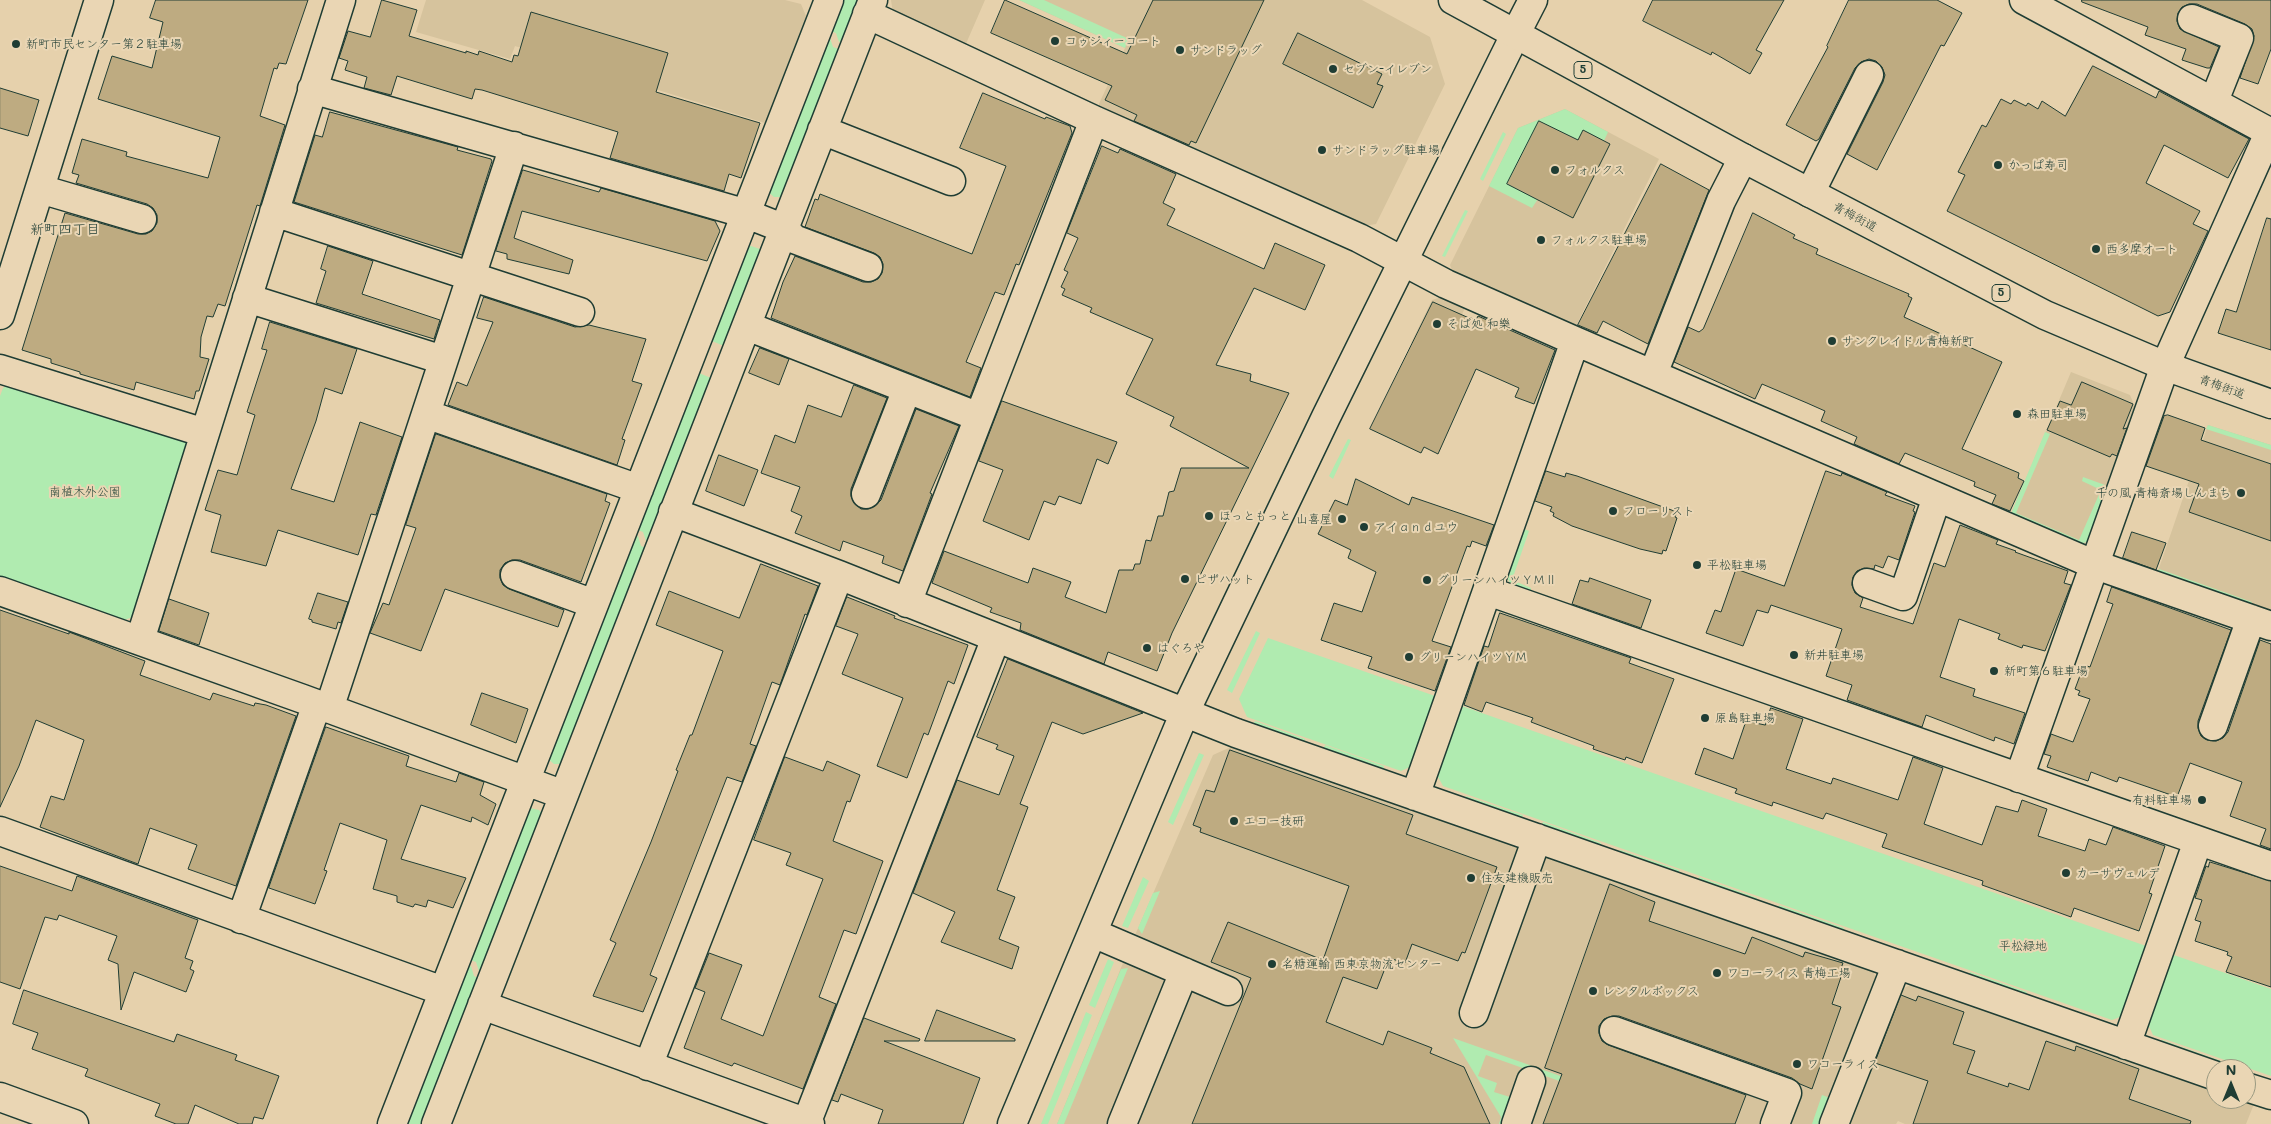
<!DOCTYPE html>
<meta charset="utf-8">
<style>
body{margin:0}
#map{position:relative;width:2271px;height:1124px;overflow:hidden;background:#e6d1ac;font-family:Mali,sans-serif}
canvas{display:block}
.north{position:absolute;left:2206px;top:1059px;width:50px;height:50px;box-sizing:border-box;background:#ead6b4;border:1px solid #999981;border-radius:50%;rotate:0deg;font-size:14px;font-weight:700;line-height:20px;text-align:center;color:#1f3d34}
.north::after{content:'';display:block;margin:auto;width:18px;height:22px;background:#1f3d34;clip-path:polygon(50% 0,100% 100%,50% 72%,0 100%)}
</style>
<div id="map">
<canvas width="2271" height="1124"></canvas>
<div class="north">N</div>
</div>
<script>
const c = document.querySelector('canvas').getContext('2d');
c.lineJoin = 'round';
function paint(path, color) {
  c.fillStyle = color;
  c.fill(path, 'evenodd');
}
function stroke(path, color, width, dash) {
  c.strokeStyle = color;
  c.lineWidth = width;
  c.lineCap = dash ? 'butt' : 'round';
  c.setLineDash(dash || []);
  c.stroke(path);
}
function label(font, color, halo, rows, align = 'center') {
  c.font = font + ' Mali,"Klee One",sans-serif';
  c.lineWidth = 4;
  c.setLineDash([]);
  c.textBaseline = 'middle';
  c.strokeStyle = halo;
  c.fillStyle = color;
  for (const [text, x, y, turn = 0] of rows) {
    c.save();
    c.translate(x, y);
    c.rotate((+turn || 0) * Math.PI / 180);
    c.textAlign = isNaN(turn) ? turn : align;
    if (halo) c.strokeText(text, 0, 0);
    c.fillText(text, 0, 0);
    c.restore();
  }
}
paint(new Path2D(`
 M426 0H785L801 4 806 16 765 123 515 46 510 59 416 32Z
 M891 0H985L965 46 893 13Z
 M1019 0H1362L1430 37 1445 84 1376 224 1364 226 1097 108 1125 48Z
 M1565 109 1659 159 1575 328 1454 275 1450 265 1518 128Z
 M1445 296 1466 306 1443 354 1411 343 1432 300Z
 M2071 372 2130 395 2135 407 2089 541 2078 545 2010 516Z
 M2208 425 2271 445V615L2157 574Z
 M1233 746 1873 971 1877 980 1820 1124H1057L1123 963 1213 755Z
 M1912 984 2216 1091V1099H2240L2254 1104 2246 1124H1905L1898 1121 1896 1124H1848L1900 990Z`), '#d6c39d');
paint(new Path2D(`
 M837 0H863L848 38 839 42 836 33 825 29Z
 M1019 0H1044L1129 39 1125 48Z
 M830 38 833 47 844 51 783 197H774L768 192 820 42Z
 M1565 109 1608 132 1604 141 1583 131 1532 208 1489 186 1518 128Z
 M1503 132 1506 134 1483 181 1480 179Z
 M1465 210 1468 211 1445 257 1442 256Z
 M751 246 760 249 763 252 729 348 707 339 747 247Z
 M694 371 716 380 655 536 646 541 643 532 633 528Z
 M13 382 183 435 188 446 135 616 122 621 0 578V396L3 388Z
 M2208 425 2271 445V450L2206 429Z
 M2045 432 2050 434 2016 513 2079 540 2101 490 2082 481 2083 477 2105 485 2106 491 2089 541 2078 545 2010 516Z
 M1348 439 1351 440 1333 479 1329 476Z
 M1522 528 1529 531 1512 580 1531 588 1530 594 1512 587 1506 575Z
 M638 536 641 546 650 549 563 764H554L547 758 628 541Z
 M2159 569 2252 602 2250 608 2157 574Z
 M1256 631 1260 633 1232 693 1227 690Z
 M1268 638 1438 697 1414 765 1401 771 1247 717 1239 699Z
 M1459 705 2149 947 2125 1015 2112 1020 1443 786 1436 773Z
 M1255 721 1305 739 1304 744 1253 725Z
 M1325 745 1384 766 1383 771 1323 750Z
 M1199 753 1204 755 1173 825 1168 822Z
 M1466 796 1523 815 1521 820 1465 800Z
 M530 808 539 810 544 816 489 966 479 971 476 962 465 958 526 809Z
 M1543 822 1601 843 1600 847 1541 827Z
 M1620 850 1679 870 1678 875 1619 854Z
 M1143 877 1149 881 1128 928 1122 926Z
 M1699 877 1757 898 1756 902 1698 882Z
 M1160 891 1142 934 1138 928 1153 893Z
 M1779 905 1844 928 1842 932 1778 910Z
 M2171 954 2271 989V1076L2153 1035 2147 1022Z
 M1108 959 1114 962 1095 1008 1089 1005Z
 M471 966 474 976 483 980 428 1124H401L460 971Z
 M1128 968 1064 1124H1057L1121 969Z
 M1970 972 2027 992 2025 997 1968 977Z
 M1086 1012 1092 1015 1048 1124H1041Z
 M1453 1038 1583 1084 1582 1089 1486 1055 1478 1076 1497 1083 1494 1092 1513 1098 1504 1124H1499L1501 1117Z
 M2162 1040 2221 1061 2219 1065 2160 1044Z
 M1822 1095 1830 1098 1820 1124H1812Z`), '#b0ebb0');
const building = new Path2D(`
 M156 0H308L286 64 279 63 277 69 274 68 260 116 285 125 260 206 257 205 225 306 218 304 213 317 207 316 201 337 200 357 209 359 199 391H196L194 399 136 382 134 390 80 374V372L51 363V359L22 350 65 213 138 234H146L152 231 157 223V215L153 208 147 204 76 183 79 175 72 173 82 139 127 152 126 156 208 178 220 137 98 99 112 56 152 68 163 22 150 18Z
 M382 0 417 10 409 36 466 53V51L478 55 479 51 512 62 514 55 518 56 531 12 668 53 656 92 760 123 741 178 729 174 724 191 610 158 618 132 482 90 475 89 472 99 397 76 391 95 364 88 367 77 345 70 348 61 339 58 348 31 370 37Z
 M1005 0 1127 54 1153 0H1264L1196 143 1191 141 1189 145 1134 121 1137 115 1105 100 1112 86 991 33Z
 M1653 0H1784L1756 50 1762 53 1750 74 1712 52 1711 55 1643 21Z
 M1849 0H1937L1962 13 1944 46 1941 45 1877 170 1847 154 1883 82 1885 75 1882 67 1876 61 1869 59 1861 62 1855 68 1819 139 1816 141 1786 125 1828 47 1827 46Z
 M2082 0H2271V49L2258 84 2240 78 2254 36 2252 29 2245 24 2197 4H2189L2182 7 2178 13 2177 21 2180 29 2219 47 2210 68H2207L2182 60 2186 49 2145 35 2148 27 2082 2Z
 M1298 33 1382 74 1377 84 1383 86 1373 108 1283 64Z
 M2093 66 2156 98 2159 91 2249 139 2228 178 2164 145 2146 183 2200 211 2193 224 2208 231 2170 312 2158 316 1947 211 1965 175 1958 172 1982 125 1986 127 2001 99 2011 104 2014 100 2026 106 2028 103 2038 109 2042 101 2065 116Z
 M0 88 39 100 28 136 0 128Z
 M983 93 1045 119 1046 117 1070 126 1072 133 1019 265 1016 264 1004 295 995 292 966 362 981 368 970 397 771 318 783 282 795 256 863 282H871L878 279 882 273 883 264 880 257 874 253 805 227 815 199 818 200 820 194 972 254 1006 166 960 148Z
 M330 112 458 147 457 150 491 159 492 161 462 255 294 202 315 135 322 137Z
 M1539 121 1578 140 1583 130 1610 144 1573 218 1507 184Z
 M1102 146 1118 153 1120 149 1176 174 1163 203 1175 209 1167 225 1264 269 1275 243 1325 265 1305 310 1254 288 1216 365 1251 374 1250 381 1289 393 1172 633 1157 671 1108 652 1104 664 1020 630 1021 623 990 612 992 608 932 583 944 551 1028 583 1033 568 1071 582 1065 597 1106 613 1119 570H1133L1135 564H1140L1146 540 1151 541 1158 516H1163L1169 492 1174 491 1181 468H1249L1170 426 1174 417 1126 394 1153 339 1090 312 1092 308 1062 295 1065 289 1061 287 1068 272 1064 270 1078 238 1067 233Z
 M1661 164 1709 190 1648 344 1603 321 1597 333 1578 325Z
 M523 170 599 192 601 188 715 221 720 231 707 261 522 211 514 238 573 260 569 274 507 259V254L496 251Z
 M1753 213 1795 235 1793 238 1818 249 1816 254 1909 294 1908 296 1912 298 1904 317 2002 362 1962 449 2019 473 2018 478 2024 481 2010 511 1992 504 1996 495 1974 486 1975 482 1905 453 1899 464 1854 444 1857 437 1821 421 1825 411 1807 403 1762 384 1755 399 1674 362 1688 327 1699 332 1703 329Z
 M2267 218 2271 219V350L2218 333 2226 309 2236 312Z
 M328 246 373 261 362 294 440 320 434 339 316 303 326 271 321 269Z
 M484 297 575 327 589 325 646 339 632 381 642 384 622 439 625 440 617 465 448 405 457 382 467 386 493 322 477 318Z
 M1433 302 1469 318V317L1476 320 1478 316 1555 350 1534 404 1515 397 1519 388 1476 369 1438 454 1424 447 1421 453 1370 429Z
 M270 322 357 349 342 394 325 388 316 421 291 489 334 502 360 422 402 437 376 515 371 514 358 555 278 530 266 566 211 552 221 515 205 510 218 470 237 475 255 415 247 412 267 350 262 349Z
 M760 348 789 359 779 385 749 373Z
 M2082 382 2133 404 2123 429 2127 428 2117 456 2112 454 2110 457 2047 430 2060 401 2071 405Z
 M854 385 887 398 851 489V496L854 503 861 509H868L875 506 881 500 916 409 959 426 930 493 932 494 903 571 882 563 884 556 843 541 840 551 795 533 802 516 791 511 800 487 761 473 775 435 795 443 808 405 841 417Z
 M1002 401 1117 442 1108 464 1097 459 1081 504 1059 496 1055 505 1044 501 1029 540 983 521 1003 470 979 461Z
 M2168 415 2205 428 2201 440 2271 464V541L2189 512 2199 484 2146 466 2164 416Z
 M436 434 607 494 605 501 610 503 581 582 520 560H512L505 563 500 570V578L503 585 509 589 564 610 558 627 445 589 421 651 370 633 383 603 389 605 416 528 406 525Z
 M719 455 758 470 744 506 706 491Z
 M1546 471 1565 477 1566 473 1577 476 1677 512 1675 517 1677 518 1666 551 1663 550 1662 554 1640 549 1572 526 1553 516 1554 513 1550 511 1552 507 1535 501Z
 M1826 471 1841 476 1842 473 1887 492 1885 495 1915 506 1913 511 1915 512 1899 560 1888 556 1883 568 1875 565 1874 569 1864 568 1857 571 1853 577 1852 585 1855 593 1863 598 1860 607 1913 624 1934 563 1945 567 1960 525 1998 540 1996 544 2016 551 2015 552 2068 571 2064 583 2071 585 2045 651 2023 645 2022 648 1998 639 2000 634 1959 619 1940 677 1975 689 1973 696 2025 713 2014 744 1995 737 1994 741 1926 715 1922 727 1847 700 1852 685 1826 676 1842 629 1771 605 1768 613 1757 610 1743 646 1706 633 1715 610 1721 612 1736 569 1784 586Z
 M1356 479 1409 505 1412 497 1494 525 1486 546 1472 541 1470 547 1467 546 1432 641 1451 647 1435 691 1368 668 1372 657 1321 640 1334 603 1362 612 1376 572 1348 558 1351 550 1318 534 1335 500 1347 505Z
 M2132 532 2166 543 2156 570 2123 558Z
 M761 564 818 586 807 615 805 614 780 685 772 682 750 744 756 746 742 782 727 777 650 975 657 978 643 1012 593 996 616 943 610 940 651 842 678 771 676 770 690 735H692L723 651 656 625 669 591 739 618Z
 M1590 578 1651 600 1641 628 1572 604 1580 580 1588 582Z
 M2112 587 2231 630 2198 721V728L2201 736 2207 740 2216 741 2223 738 2228 732 2260 640 2271 644V849L2260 845 2266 829 2230 816 2242 782 2190 763 2177 797 2119 777 2117 782 2091 772 2088 781 2047 767 2051 756 2044 754 2051 734 2073 742 2090 699 2078 695 2080 691 2075 689 2084 665 2090 667 2113 604 2107 602Z
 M318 593 348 602 341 623 338 622 336 629 312 622V620L309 619Z
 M847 597 895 616 894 618 968 645 954 684 948 681 928 735 924 733 907 778 877 766 903 698 842 674 858 634 836 626Z
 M169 599 209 613 199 645 159 631Z
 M0 610 69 634V632L145 661 140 675 210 700 213 693 254 706 255 703 266 705 296 716 236 886 188 869 197 845 150 828 138 864 40 827 51 796 64 800 84 740 36 720 19 766 0 807Z
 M1500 613 1631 658 1629 663 1674 679 1642 763 1626 757 1625 760 1593 749 1594 746 1531 722 1533 718 1486 702 1482 712 1464 705 1484 646 1488 647Z
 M1008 659 1143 713 1083 734 1052 722 1020 804 1028 807 997 890 1015 897 999 939 1019 947 1012 969 941 942 955 912 913 893 957 780 999 795 1014 756 996 749 998 745 977 737Z
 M482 693 528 709 516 743 471 725Z
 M1771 708 1803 719 1786 769 1831 784 1833 778 1898 800 1913 757 1943 768 1924 824 1982 845 1996 806 2018 812 2022 800 2047 809 2038 836 2085 851 2089 839 2106 845 2113 827 2165 846 2149 893 2152 894 2139 931 2074 908 2071 917 2038 905 1982 885 1983 881 1882 847 1887 834 1826 813 1823 819 1773 802 1772 806 1735 793 1737 789 1695 774 1704 748 1733 759 1746 721 1765 725Z
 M326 727 409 756 406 766 456 782 459 773 484 782 480 795 496 804 488 825 472 817 471 822 421 805 401 859 466 878 453 908 428 900 426 907 415 904 413 907 397 902V896L373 889 387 840 340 823 324 870 327 871 315 904 269 888Z
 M1230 750 1413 815 1406 834 1497 867 1465 953 1462 952 1458 961 1412 944 1405 963 1389 958 1377 989 1343 977 1326 1022 1383 1045 1388 1031 1432 1048 1430 1053 1464 1067 1490 1124H1192L1251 978 1211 962 1228 922 1323 960 1349 886 1200 832 1201 828 1193 825 1206 790 1214 792Z
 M785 757 823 771 827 761 860 775 850 802 847 801 833 841 883 861 856 934 844 930 819 997 836 1004 803 1089 734 1063 732 1066 684 1048 705 992 695 988 709 953 742 965 721 1019 763 1036 823 879 786 865 791 853 754 840Z
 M2210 862 2271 881V987L2226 972 2232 957 2227 955 2228 952 2195 941 2201 922 2195 920 2202 900 2195 898 2206 866 2208 867Z
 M0 866 72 891 77 876 198 920 185 958 193 961 190 969 194 971 186 992 134 972 121 1010 118 964 108 960 117 936 59 915 57 920 45 917 20 989 0 982Z
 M1610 884 1655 902 1649 921 1745 954 1752 937 1803 957 1805 952 1843 963 1838 976 1841 977 1832 1004 1841 1007 1812 1089 1800 1084 1792 1078 1619 1016H1612L1604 1019 1599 1026V1033L1602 1041 1608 1045 1746 1095 1735 1124H1543L1562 1074 1545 1068Z
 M24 990 174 1042 177 1034 237 1055 235 1060 279 1076 263 1119 254 1117 252 1124H239L195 1105 188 1124H176L155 1116 160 1104 85 1076 88 1069 32 1049 38 1033 13 1024Z
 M1901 995 1916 1001 1918 996 1964 1012 1953 1044 1975 1051 1967 1073 2008 1087 2009 1083 2029 1090 2046 1041 2075 1051 2076 1046 2139 1069 2129 1099 2191 1121 2190 1124H1913L1928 1081 1875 1063Z
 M937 1010 1015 1039V1041H925Z
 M864 1018 920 1039 919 1041H884L980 1078 963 1124H878L883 1110 841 1094 838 1102 832 1100Z`);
paint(building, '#beab81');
stroke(building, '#1f3d34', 1);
const minor = new Path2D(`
 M2024 0 2271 133
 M867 14 1094 120 1359 238 1446 284 1575 341 2093 564 2271 626
 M2192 19 2239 38 2214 101
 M312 89 747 214 785 229 794 239 868 267
 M822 130 951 181
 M40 189 142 219
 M1810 193 1869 75
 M274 212 580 312
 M247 298 443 360
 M0 315 99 0
 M747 326 979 417
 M0 369 205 433
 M1653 374 1721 201 1743 158
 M426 414 639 489
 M866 494 907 389
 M673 512 839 575 1236 733 2216 1076
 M515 575 594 604
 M1867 583 1903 596 1937 497
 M0 591 303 699 564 795
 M1488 591 2271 866
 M907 603 1094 120
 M140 640 341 0
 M329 709 514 146
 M2213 726 2251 619
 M2019 778 2165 366 2269 133
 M1415 796 1575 341
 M0 831 443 991
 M241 919 317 704
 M1093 933 1228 991
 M482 1005 810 1124
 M1474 1013 1537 838
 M1614 1031 1787 1093 1775 1124
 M2126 1045 2198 841
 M648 1066 839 575
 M2246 1087 2271 1095
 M0 1097 74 1124
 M392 1124 829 0
 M436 1124 873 0
 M806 1124 996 638
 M1012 1124 1185 712 1326 417 1516 33
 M1122 1124 1184 972
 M1516 1124 1531 1081
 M1834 1124 1897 964`);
const major = new Path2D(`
 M1453 0 1743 158 2045 315 2165 366 2271 404
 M1516 33 1533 0`);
stroke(minor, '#1f3d34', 31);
stroke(major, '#1f3d34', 31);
stroke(minor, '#ead6b4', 28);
stroke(major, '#ead6b4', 28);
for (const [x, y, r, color] of [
 [1055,41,5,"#1f3d34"],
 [16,44,5,"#1f3d34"],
 [1180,50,5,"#1f3d34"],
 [1333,69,5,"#1f3d34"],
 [1322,150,5,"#1f3d34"],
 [1998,165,5,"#1f3d34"],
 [1555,170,5,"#1f3d34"],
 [1541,240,5,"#1f3d34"],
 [2096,249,5,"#1f3d34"],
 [1437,324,5,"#1f3d34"],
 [1832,341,5,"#1f3d34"],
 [2017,414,5,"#1f3d34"],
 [2241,493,5,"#1f3d34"],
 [1613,511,5,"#1f3d34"],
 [1209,516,5,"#1f3d34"],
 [1342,519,5,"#1f3d34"],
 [1364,527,5,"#1f3d34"],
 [1697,565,5,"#1f3d34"],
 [1185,579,5,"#1f3d34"],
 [1427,580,5,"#1f3d34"],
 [1147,648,5,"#1f3d34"],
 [1794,655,5,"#1f3d34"],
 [1409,657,5,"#1f3d34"],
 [1994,671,5,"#1f3d34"],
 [1705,718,5,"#1f3d34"],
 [2202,800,5,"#1f3d34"],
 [1234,821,5,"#1f3d34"],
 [2066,873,5,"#1f3d34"],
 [1471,878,5,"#1f3d34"],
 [1272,964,5,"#1f3d34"],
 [1717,973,5,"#1f3d34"],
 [1593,991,5,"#1f3d34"],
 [1797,1064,5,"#1f3d34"]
]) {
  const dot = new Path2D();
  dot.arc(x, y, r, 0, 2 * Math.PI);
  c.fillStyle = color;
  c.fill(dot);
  stroke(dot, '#ead6b4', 2);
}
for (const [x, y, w] of [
 [1583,70,18],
 [2001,293,18]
]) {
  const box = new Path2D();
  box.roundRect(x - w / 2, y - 8.5, w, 17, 4);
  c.fillStyle = '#ead6b4';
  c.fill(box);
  stroke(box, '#1f3d34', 1);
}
label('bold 11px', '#1f3d34', null, [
 ["5",1583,70],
 ["5",2001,293]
]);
label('12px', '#1f3d34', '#ead6b4', [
 ["コゥジィーコート",1065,41],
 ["新町市民センター第２駐車場",26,44],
 ["サンドラッグ",1190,50],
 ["セブン-イレブン",1343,69],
 ["サンドラッグ駐車場",1332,150],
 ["かっぱ寿司",2008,165],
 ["フォルクス",1565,170],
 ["フォルクス駐車場",1551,240],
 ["西多摩オート",2106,249],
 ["そば処 和樂",1447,324],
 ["サンクレイドル青梅新町",1842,341],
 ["森田駐車場",2027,414],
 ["千の風 青梅斎場しんまち",2231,493,"right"],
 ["フローリスト",1623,511],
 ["ほっともっと",1219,516],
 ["山喜屋",1332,519,"right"],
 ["アイａｎｄユウ",1374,527],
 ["平松駐車場",1707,565],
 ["ピザハット",1195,579],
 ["グリーンハイツＹＭⅡ",1437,580],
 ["はぐろや",1157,648],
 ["新井駐車場",1804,655],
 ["グリーンハイツＹＭ",1419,657],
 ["新町第６駐車場",2004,671],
 ["原島駐車場",1715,718],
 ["有料駐車場",2192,800,"right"],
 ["エコー技研",1244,821],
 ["カーサヴェルデ",2076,873],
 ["住友建機販売",1481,878],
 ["名糖運輸 西東京物流センター",1282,964],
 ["ワコーライス 青梅工場",1727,973],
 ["レンタルボックス",1603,991],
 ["ワコーライス",1807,1064]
], 'left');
label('12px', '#1f3d34', '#ead6b4', [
 ["青梅街道",1855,217,28],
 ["青梅街道",2222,387,20]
]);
label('12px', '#26463a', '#ead6b4', [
 ["南植木外公園",85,492],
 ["平松緑地",2023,946]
]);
label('14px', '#1f3d34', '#ead6b4', [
 ["新町四丁目",65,230]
]);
</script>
